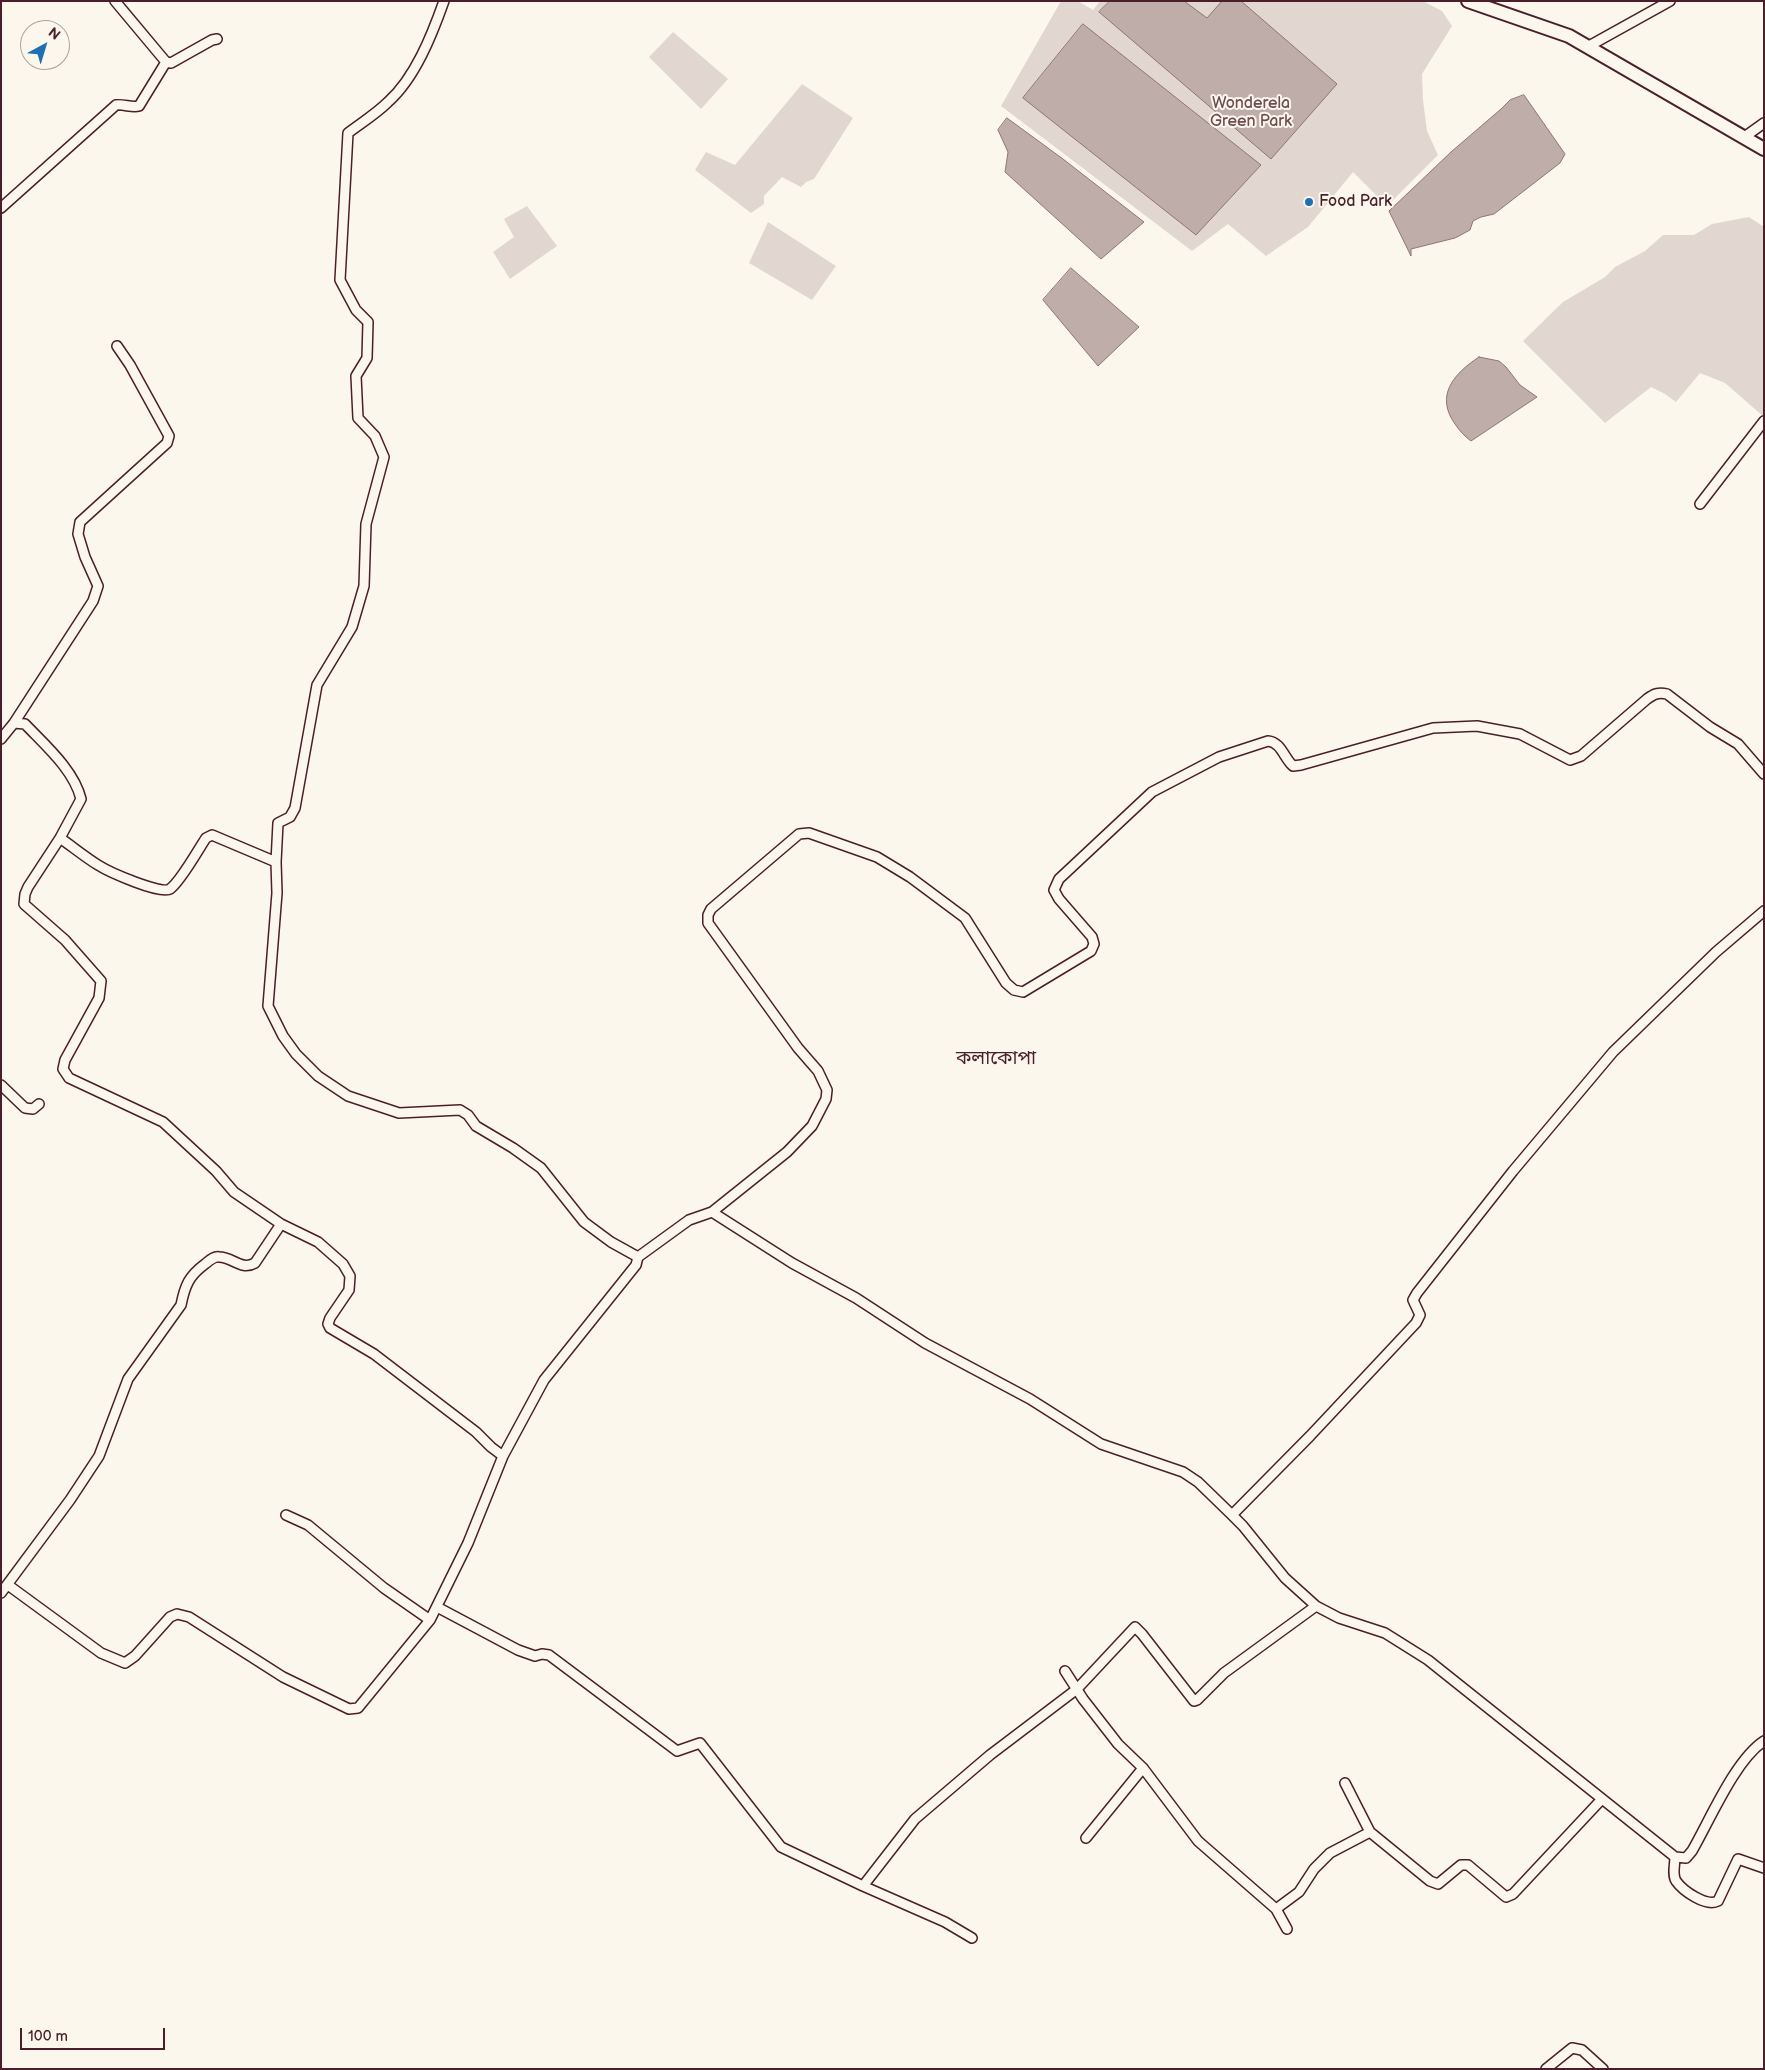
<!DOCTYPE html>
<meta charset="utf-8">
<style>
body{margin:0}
#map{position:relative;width:1765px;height:2070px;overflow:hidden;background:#fbf7ec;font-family:"Balsamiq Sans",sans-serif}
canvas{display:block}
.frame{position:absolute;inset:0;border:2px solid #4a1f2b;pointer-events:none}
.north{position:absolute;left:20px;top:20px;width:50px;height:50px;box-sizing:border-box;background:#fbf7ec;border:1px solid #b4a19f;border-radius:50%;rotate:39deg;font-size:14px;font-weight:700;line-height:20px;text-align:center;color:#4a1f2b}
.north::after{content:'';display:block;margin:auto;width:18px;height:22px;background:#1f6fb2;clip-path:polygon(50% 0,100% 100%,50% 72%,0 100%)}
.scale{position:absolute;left:20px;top:2028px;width:145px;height:22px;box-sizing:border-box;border:2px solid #4a1f2b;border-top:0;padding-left:6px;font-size:15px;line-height:18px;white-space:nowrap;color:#4a1f2b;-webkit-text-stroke:4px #fbf7ec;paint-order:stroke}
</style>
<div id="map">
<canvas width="1765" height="2070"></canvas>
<div class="frame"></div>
<div class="north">N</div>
<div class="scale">100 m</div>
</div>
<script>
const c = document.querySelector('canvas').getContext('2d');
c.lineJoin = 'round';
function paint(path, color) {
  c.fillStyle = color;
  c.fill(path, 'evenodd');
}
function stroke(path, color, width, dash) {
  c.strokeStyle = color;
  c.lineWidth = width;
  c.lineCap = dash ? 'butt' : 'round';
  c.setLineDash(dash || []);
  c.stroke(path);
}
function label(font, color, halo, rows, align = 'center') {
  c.font = font + ' "Balsamiq Sans","Noto Sans Bengali",sans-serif';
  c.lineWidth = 4;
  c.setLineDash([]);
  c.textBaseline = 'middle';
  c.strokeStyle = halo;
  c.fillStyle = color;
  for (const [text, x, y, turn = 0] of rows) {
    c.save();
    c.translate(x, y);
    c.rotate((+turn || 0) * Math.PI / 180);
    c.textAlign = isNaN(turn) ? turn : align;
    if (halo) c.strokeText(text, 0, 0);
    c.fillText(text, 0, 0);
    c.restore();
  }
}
paint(new Path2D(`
 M1061 1H1078L1093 10 1100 1H1423L1442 11 1452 26 1422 74 1423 100 1427 131 1438 155 1387 206 1353 172 1308 227 1266 256 1228 224 1192 251 1001 106Z
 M673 32 728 79 701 109 649 57Z
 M802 84 853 118 814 179 806 182 801 187 782 177 764 196V204L751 213 695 170 706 152 735 165Z
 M527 206 557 246 510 279 493 252 514 237 504 219Z
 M1749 217 1764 227V417L1725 383 1700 373 1676 402 1665 394 1651 387 1605 423 1523 341 1563 302 1605 277 1615 267 1645 251 1663 235H1694L1712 224Z
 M768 222 836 266 812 300 749 263Z`), '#e2d7d0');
const water = new Path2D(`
 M1110 1H1184L1207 18 1222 1H1241L1337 84 1271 159 1099 12Z
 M1083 24 1261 165 1196 235 1023 98Z
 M1524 95 1565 154 1560 163 1494 214 1481 217 1473 221 1470 230 1455 238 1411 249V256L1389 211 1451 152 1501 109 1510 100Z
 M1007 118 1063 159 1144 222 1101 259 1005 172 1008 152 998 130Z
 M1071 268 1139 327 1098 366 1043 300Z
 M1479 357 1499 361 1506 367 1520 385 1537 397 1471 441C1464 436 1460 431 1455 424 1435 396 1453 374 1479 357Z`);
paint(water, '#bfadaa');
stroke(water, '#907477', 1);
const minor = new Path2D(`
 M115 1 166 62 171 63 212 40 217 39
 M444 1C432 35 415 78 388 102 376 114 361 123 348 133L340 280 356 310 368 322 367 358 356 376 358 418 375 436 384 457 366 524 364 586 352 627 317 685 295 808 290 817 278 823 276 862 277 893 268 1006 283 1036 296 1054 318 1076 348 1096 399 1113 460 1110 468 1115 476 1126 513 1148 541 1168 584 1222 611 1242 638 1257 689 1220 712 1212 792 1263 856 1298 925 1343 1030 1399 1101 1444 1183 1472 1198 1482 1232 1515 1310 1436 1416 1323 1420 1315 1413 1300 1417 1293 1513 1171 1613 1052 1716 952 1764 911
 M1589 46 1670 1
 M1743 138 1764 123
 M1 208 116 105C124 104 132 108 139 106L166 62
 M1700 504 1764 421
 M14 723 93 601 98 586 85 557 78 534 80 522 167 443 169 436 130 365 117 346
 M1 739 14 723 25 724C45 745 74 770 81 799L60 838 28 887 25 894 24 904 65 940 101 981 99 998 65 1060 63 1069 69 1078 163 1122 216 1171 234 1192 281 1224 318 1242 343 1264 350 1276 349 1290 330 1318 328 1324 330 1328 374 1354 476 1432 491 1447 503 1456 544 1380 636 1265 638 1257
 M60 838C73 847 85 857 98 865 109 872 161 895 170 889 181 881 198 850 206 838L212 835 276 862
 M1 1085 25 1108 33 1109 39 1104
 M712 1212 787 1152 812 1126 826 1099 827 1090 818 1071 798 1048 708 923V915L711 909 799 834 809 833 877 857 910 877 965 918 1006 983 1014 990 1023 992 1091 951 1094 944 1092 937 1059 899 1054 890 1059 879 1152 792 1219 757 1268 741C1281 742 1284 758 1293 766L1301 765 1433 728 1477 726 1520 734 1570 760 1581 756 1647 699C1654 694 1658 692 1667 694L1710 727 1738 744 1764 774
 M286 1515 308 1525 384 1588 430 1620
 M1232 1515 1243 1526 1285 1578 1316 1606 1339 1618 1385 1633 1428 1660 1675 1857 1686 1858 1692 1851C1710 1820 1735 1760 1764 1741
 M8 1585 101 1653 125 1663 135 1656 170 1617 177 1614 189 1617 283 1677 349 1709 358 1708 430 1620 468 1543 503 1456
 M1 1593 70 1500 99 1456 128 1379 181 1305C185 1285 189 1276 205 1264 209 1261 214 1256 219 1257 233 1257 241 1271 255 1263L281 1224
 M437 1607 518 1650 535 1656 542 1654 549 1655 677 1751 700 1743 781 1847 863 1886
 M1065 1671 1083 1699 1118 1744 1143 1768 1198 1841 1276 1909
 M1345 1783 1370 1832 1430 1881 1438 1884 1461 1865H1468L1506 1897 1513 1894 1601 1800
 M1086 1838 1143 1768
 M1675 1857C1675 1864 1672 1875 1676 1881 1683 1891 1706 1907 1718 1901L1738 1859 1764 1868
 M1287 1929 1276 1909 1299 1892 1314 1869 1330 1853 1370 1832
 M972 1938 945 1922 863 1886 915 1819 990 1755 1077 1689 1135 1627 1142 1634 1194 1701 1197 1700 1224 1673 1316 1606
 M1546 2069 1572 2048 1582 2050 1603 2069`);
const primary = new Path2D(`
 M1468 1 1569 36 1764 149`);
stroke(minor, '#4a1f2b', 12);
stroke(primary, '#4a1f2b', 16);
stroke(minor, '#fbf7ec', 9);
stroke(primary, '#fbf7ec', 12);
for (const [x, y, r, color] of [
 [1309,202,5,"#1f6fb2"]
]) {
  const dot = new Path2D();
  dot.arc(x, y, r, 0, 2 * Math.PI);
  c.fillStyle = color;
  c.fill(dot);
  stroke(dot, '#fbf7ec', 2);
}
label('16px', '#704d54', '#fbf7ec', [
 ["Wonderela",1251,104],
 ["Green Park",1251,122]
]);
label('16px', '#4a1f2b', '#fbf7ec', [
 ["Food Park",1319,202]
], 'left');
label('19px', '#4a1f2b', '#fbf7ec', [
 ["কলাকোপা",996,1059]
]);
</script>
